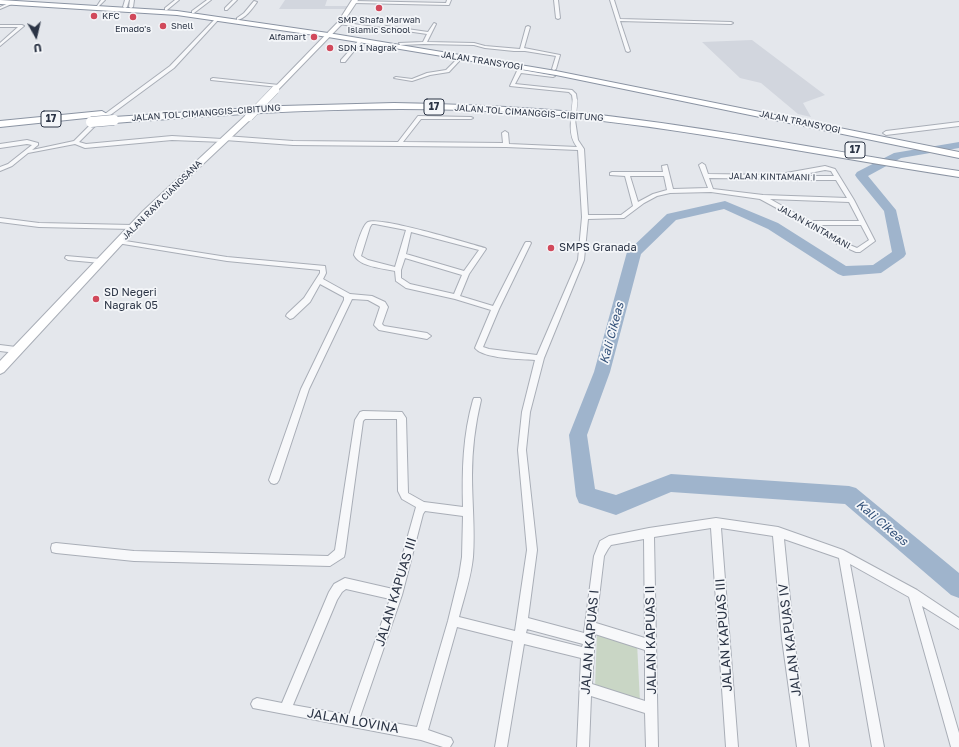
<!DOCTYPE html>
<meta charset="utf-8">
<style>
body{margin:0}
#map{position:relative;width:959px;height:747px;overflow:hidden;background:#e4e7ec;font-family:"Golos Text",sans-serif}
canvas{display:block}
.north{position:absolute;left:16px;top:16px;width:40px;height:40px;-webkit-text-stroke:3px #f4f6f9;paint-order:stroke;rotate:172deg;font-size:11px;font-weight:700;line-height:16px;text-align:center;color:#2b3445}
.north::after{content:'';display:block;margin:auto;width:14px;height:18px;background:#2b3445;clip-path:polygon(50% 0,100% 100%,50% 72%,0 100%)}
</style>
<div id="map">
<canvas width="959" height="747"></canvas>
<div class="north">U</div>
</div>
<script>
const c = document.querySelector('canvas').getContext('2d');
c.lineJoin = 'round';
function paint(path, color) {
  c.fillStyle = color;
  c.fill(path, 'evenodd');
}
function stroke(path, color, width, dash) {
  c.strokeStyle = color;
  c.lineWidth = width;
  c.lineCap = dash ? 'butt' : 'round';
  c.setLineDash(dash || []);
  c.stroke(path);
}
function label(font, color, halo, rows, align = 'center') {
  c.font = font + ' "Golos Text",sans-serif';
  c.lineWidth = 3.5;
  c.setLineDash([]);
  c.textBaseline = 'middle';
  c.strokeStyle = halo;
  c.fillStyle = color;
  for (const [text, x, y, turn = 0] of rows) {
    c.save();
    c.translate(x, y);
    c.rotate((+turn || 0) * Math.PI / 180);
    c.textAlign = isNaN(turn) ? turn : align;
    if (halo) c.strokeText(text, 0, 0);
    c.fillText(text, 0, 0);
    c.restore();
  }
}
paint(new Path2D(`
 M285 0H327L325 6H350L348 9H279Z
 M752 40 825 95 803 103 811 117 798 114 761 83 740 78 702 42Z`), '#d2d6de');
paint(new Path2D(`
 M597 632 637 643 640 702 595 688Z`), '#c9d6c5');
paint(new Path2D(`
 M959 142V148L901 158 868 176 896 210 906 254 904 257 881 273 843 276 838 274 768 229 724 209 676 220 641 254 610 372 587 435 595 489 616 495 671 474 849 486 856 488 959 573V598L951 595 845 504 671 492 616 515 579 503 576 496 569 435 594 372 627 252 667 214 725 201 778 223 846 266 873 265 892 252 884 211 857 178 855 175 857 172 894 153Z`), '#9fb4cc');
const street = new Path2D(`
 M101 0H105L99 6H97Z
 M125 0H129L127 7 125 8 123 7Z
 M130 0H134L133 7 131 8 129 7Z
 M175 0H179L167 10H165V8Z
 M207 0H211L194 13H192V11Z
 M233 0H237L227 10H225V8Z
 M447 0H451L449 5 354 3 352 2 354 1 446 3Z
 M554 0H558L560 18 558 19 556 18Z
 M610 0H614L620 19 731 22 733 23 731 24 620 21 630 51 628 52 626 51Z
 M254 1 257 2C252 9 245 19 237 20V18L244 13Z
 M11 2 14 3 0 9V7Z
 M216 18 219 19 174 68 94 127 79 142 86 144 172 136 222 139 225 141 224 142 172 140 85 148 75 144 28 153 12 166 0 171V167L8 164 32 145 27 144 0 148V144L27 140 38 143V145L32 150 74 141 90 125 170 66Z
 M340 22 381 28 386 26 428 32 434 23 436 24 427 42 474 43 485 46 520 49 526 27 528 26 530 27 524 48 560 55 556 69 554 70 552 69 556 56 525 51H514L485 48 474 45 424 44 400 45 399 43 423 42 427 34 386 28 381 30 339 24Z
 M0 25H22L24 26 0 46V43L18 27H0Z
 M359 40 362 41 345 62H341V60Z
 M460 56 463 57 449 72 430 75 412 81 394 78 396 77 412 79 427 73 446 70Z
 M520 66 524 67 522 70 555 76 553 77 521 73 515 84 572 90 576 94 577 101 573 102 572 95 569 92 510 86 517 71Z
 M213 78 279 85 281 86 279 87 211 80V79Z
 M418 116 471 117 473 118 471 119H421L403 142 503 143 502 133 505 131 508 133 509 144 577 147C571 139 570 131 571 121L575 120 578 140 584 149 588 215H621L633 206 625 176 610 175V173L612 172H663L662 166 667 165 673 189 708 188 699 165 702 163 705 165 708 174 775 175 825 166 835 169 854 200 875 241 860 252H856L836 243 806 224 760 199 711 192 670 193 657 196 644 203 624 218 588 219 584 260 544 358 530 412 526 450 537 550 528 618 584 633 594 556 600 541 609 536 649 528 716 518 778 527 843 550 917 590 959 618V629L922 606 959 733V747H951L909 597 850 564 884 747H872L839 558 784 539 794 639 809 747H797L782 639 773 536 721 528 738 747H726L711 528 654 537 658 747H646L645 713 591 696 589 747H577L581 658 524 644 507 747H495L513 641 457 627 428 730 451 738 453 742 450 747H443L421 740 253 708 251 704 253 700 257 698 282 703 329 592 334 584 345 578 393 589 416 507 402 499 398 491 397 419H365L363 421 345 553 344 557 330 566 134 561 56 553 52 552 51 548 52 544 56 543 134 551 328 556 335 550 355 420 360 412 363 411 402 412 406 418 408 493 424 502 463 507C462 470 463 435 473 400L474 398H480L481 400C475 425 472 450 472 475 472 503 475 530 473 557 471 578 464 597 459 617L515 631 527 550 518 450 522 412 535 360C521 359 484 359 475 348L491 310 455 299 406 288 396 281 395 271C382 268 360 267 354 255 356 248 362 225 368 222 379 216 468 243 485 248L486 249 469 274 460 296 493 306 525 243 526 242H530L531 243 499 309 483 347 489 349 537 355 578 260 582 217 578 150 506 147 293 145 225 140 222 138 225 136 293 141 398 142ZM825 170 831 171 834 176H793L790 178 793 180H836L847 198 763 195 713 189 709 178 779 179ZM630 176H664L667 190 653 194 638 202ZM770 199 849 202 859 221H809ZM372 224H375L406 230 395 267 368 260 361 256 370 227ZM815 225H861L869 240 857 248 840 241ZM411 232 479 250 464 271 406 254ZM405 258 462 275 454 294 410 284 401 278V270ZM425 511 463 516 462 557 459 576 448 621 417 727 360 717 402 595 423 514ZM644 539 645 638 596 623 604 556 608 549 611 545ZM346 589 390 599 349 715 293 705 337 600 342 592ZM527 629 583 644 582 647 526 633ZM595 634 645 650V701L592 684Z
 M959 122V126L886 135 883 133 886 131Z
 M0 218 39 223 132 225 135 227 132 229 39 227 0 222Z
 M119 240 227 257 325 266 326 273 323 279 350 294 372 296 385 302 388 307 382 324 384 326 427 333 431 336 427 339 379 330 374 325 380 307 379 306 368 300 352 299 309 389 279 480 277 483 274 484 271 483 269 480 301 389 344 300V297L320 284 310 302 293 318 290 319 286 316 287 314 304 298 320 273V270L227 261 117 243V241Z
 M66 256 101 259 104 261 101 263 68 260 65 258Z
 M0 345 16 347 20 350 16 353 0 351Z`);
const secondary = new Path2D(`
 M352 0H358L342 24 277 91H273V89L338 22Z
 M246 115H252L253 117 149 215 4 372 0 374V361L143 211Z`);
const highway = new Path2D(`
 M0 0 177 11 328 33 556 71 959 152V158L556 75 328 37 177 15 0 4Z
 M394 103C450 104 506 106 562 111 695 124 827 151 959 171V177C808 154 659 122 507 112 376 104 244 113 114 123L109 120 114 117 282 106Z
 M102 111 107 114 105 116 0 127V121Z`);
stroke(street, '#a9aeb7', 2);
stroke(secondary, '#a9aeb7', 2);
stroke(highway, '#8b94a3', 2);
paint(street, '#f7f8fa');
paint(secondary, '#fff');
paint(highway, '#fff');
const streetBridge = new Path2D(`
 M573 121 575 101`);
const secondaryBridge = new Path2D(`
 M249 117 275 90`);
const highwayBridge = new Path2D(`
 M91 122 114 120`);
stroke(streetBridge, '#a9aeb7', 6, []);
stroke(secondaryBridge, '#a9aeb7', 9, []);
stroke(highwayBridge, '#8b94a3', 11, []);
stroke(streetBridge, '#f7f8fa', 5);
stroke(secondaryBridge, '#fff', 8);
stroke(highwayBridge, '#fff', 10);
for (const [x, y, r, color] of [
 [379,8,4,"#d1495b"],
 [94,16,4,"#d1495b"],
 [133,17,4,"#d1495b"],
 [163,26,4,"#d1495b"],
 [314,37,4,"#d1495b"],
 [330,48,4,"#d1495b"],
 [551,248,4,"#d1495b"],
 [96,299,4,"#d1495b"]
]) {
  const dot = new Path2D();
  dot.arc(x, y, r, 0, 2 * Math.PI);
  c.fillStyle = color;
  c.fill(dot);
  stroke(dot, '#f4f6f9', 1.5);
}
label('9px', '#2b3445', '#f4f6f9', [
 ["KFC",102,16],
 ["SMP Shafa Marwah",379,20,"center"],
 ["Islamic School",379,30,"center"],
 ["Shell",171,26],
 ["Emado's",133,29,"center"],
 ["Alfamart",306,37,"right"],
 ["SDN 1 Nagrak",338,48]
], 'left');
label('9px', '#2b3445', '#f4f6f9', [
 ["JALAN TRANSYOGI",482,61,9],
 ["JALAN TOL CIMANGGIS–CIBITUNG",206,113,-4],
 ["JALAN TOL CIMANGGIS–CIBITUNG",529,113,4],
 ["JALAN TRANSYOGI",800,122,12],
 ["JALAN KINTAMANI I",772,177,1],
 ["JALAN RAYA CIANGSANA",162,200,-45],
 ["JALAN KINTAMANI",814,227,29]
]);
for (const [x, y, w] of [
 [434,107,20],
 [51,119,20],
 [855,150,20]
]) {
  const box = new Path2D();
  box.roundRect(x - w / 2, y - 8, w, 16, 3);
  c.fillStyle = '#f4f6f9';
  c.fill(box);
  stroke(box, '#2b3445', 1);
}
label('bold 10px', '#2b3445', null, [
 ["17",434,107],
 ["17",51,119],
 ["17",855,150]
]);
label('11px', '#2b3445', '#f4f6f9', [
 ["SMPS Granada",559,248],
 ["SD Negeri",104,293],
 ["Nagrak 05",104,306]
], 'left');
label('italic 12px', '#34527a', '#f4f6f9', [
 ["Kali Cikeas",612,333,-75],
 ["Kali Cikeas",882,523,40]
]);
label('13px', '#2b3445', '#f4f6f9', [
 ["JALAN KAPUAS III",396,592,-73],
 ["JALAN KAPUAS III",724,635,-94],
 ["JALAN KAPUAS II",651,640,-91],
 ["JALAN KAPUAS IV",790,640,-97],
 ["JALAN KAPUAS I",590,642,-85],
 ["JALAN LOVINA",353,721,10]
]);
</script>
